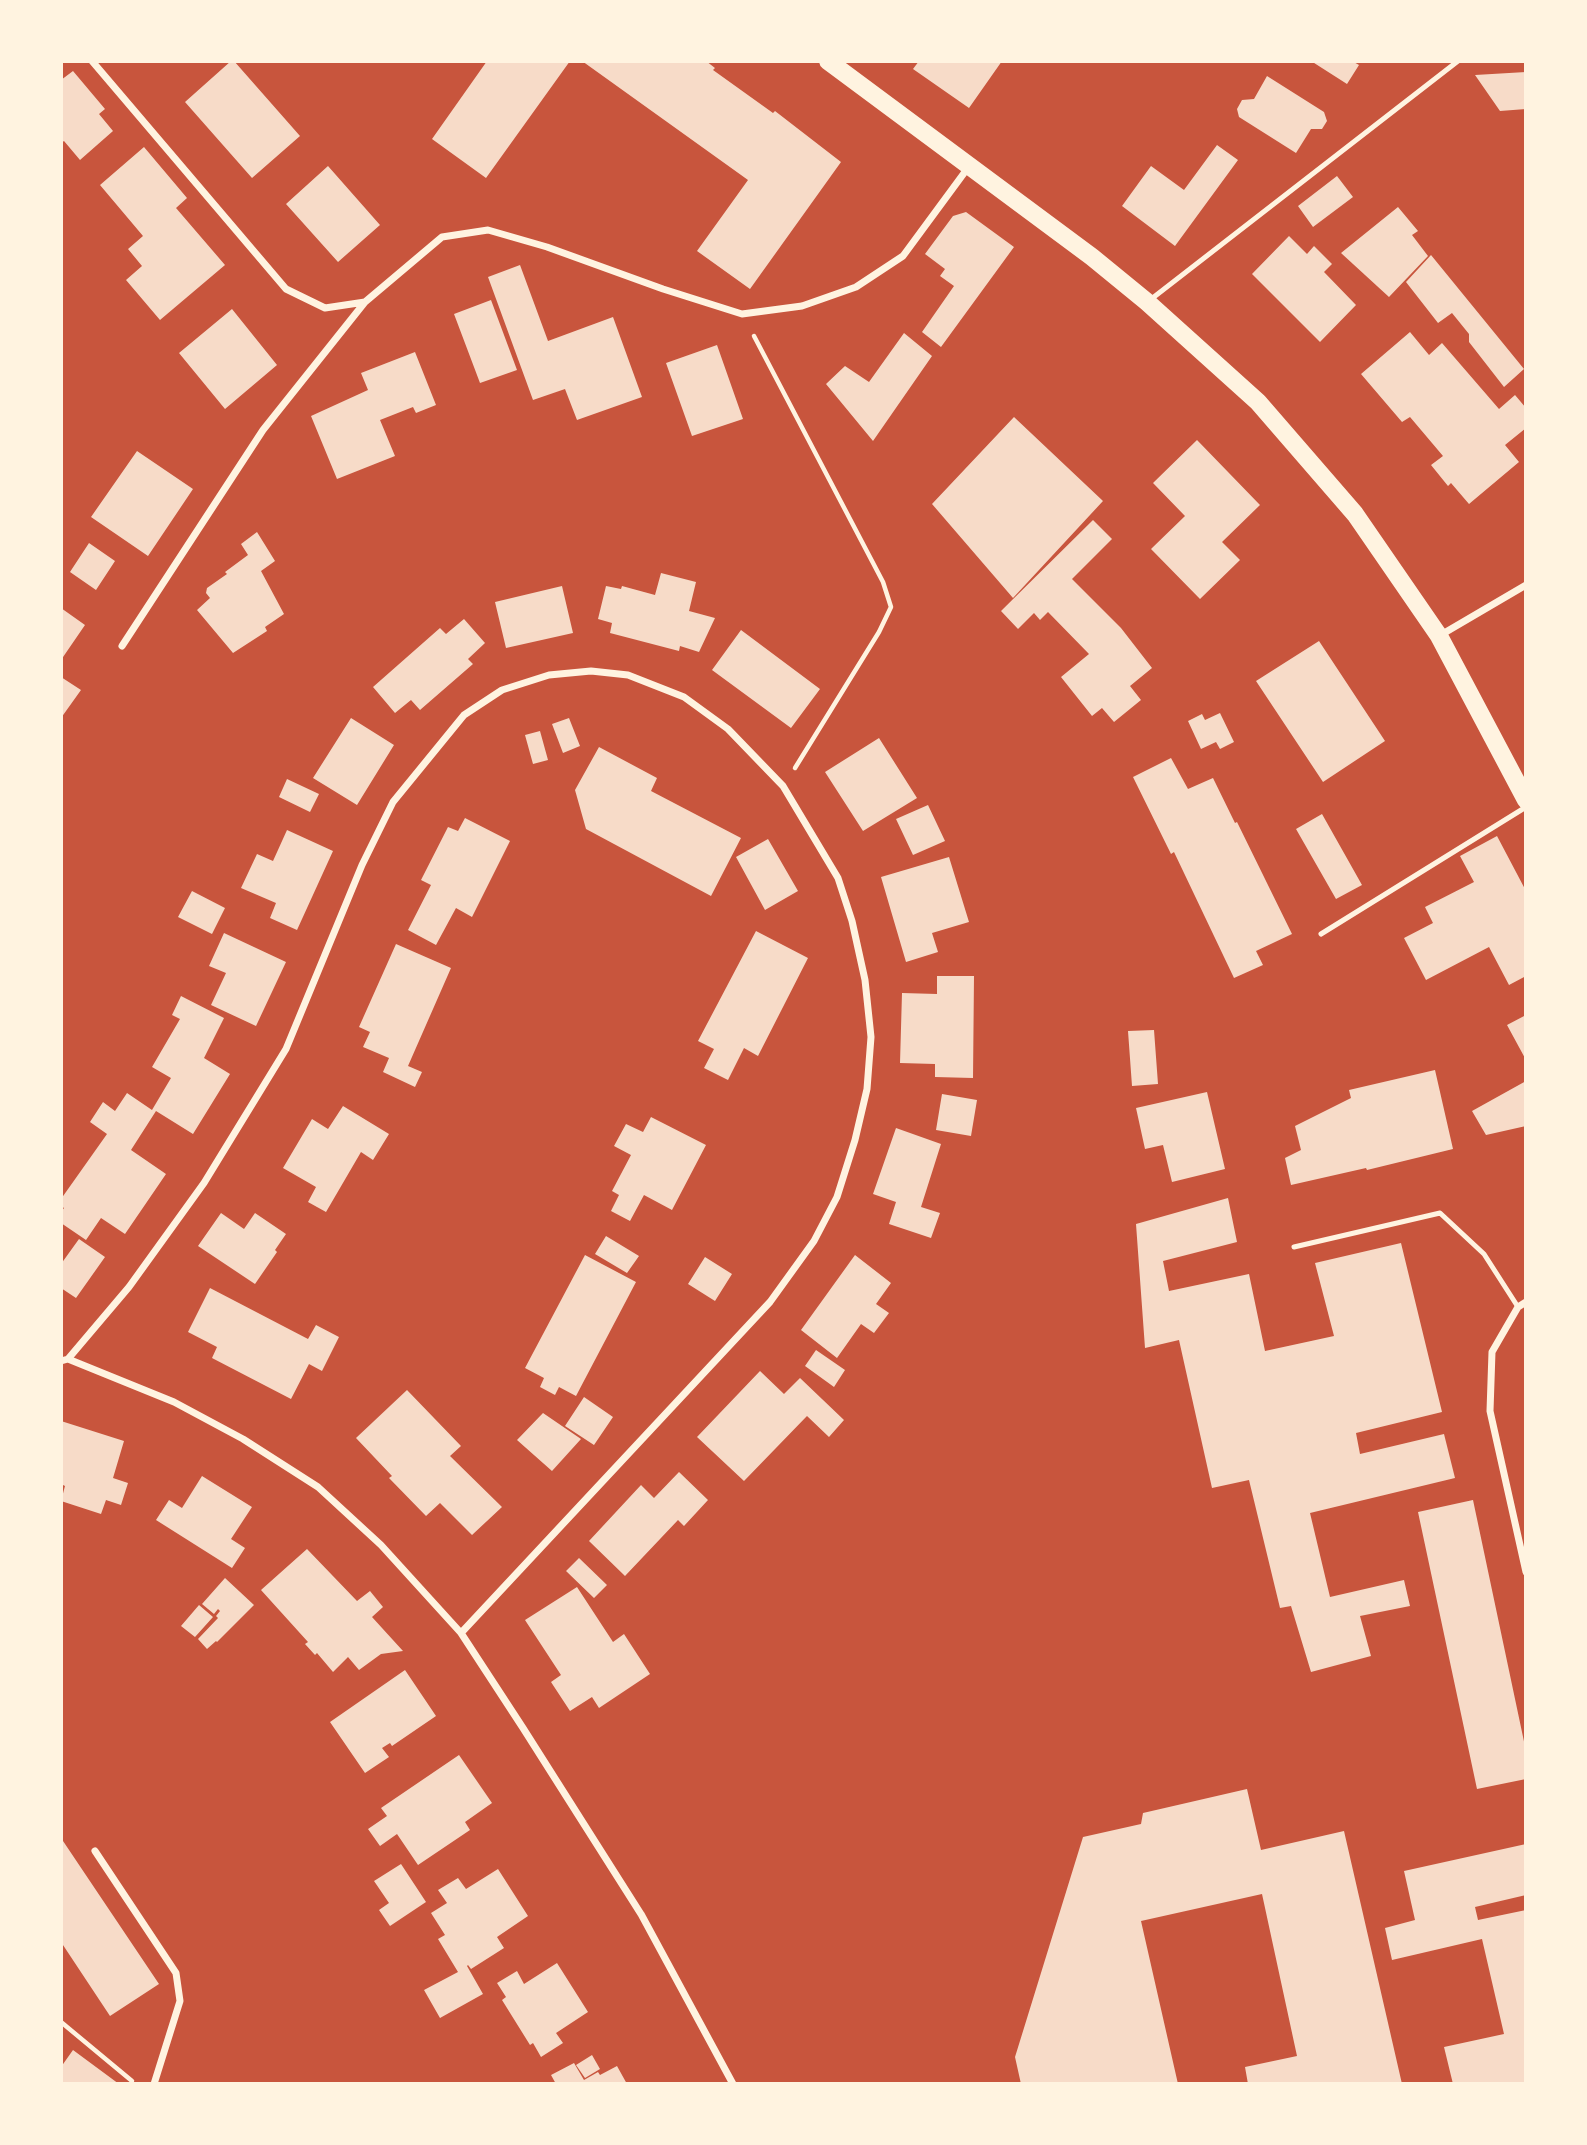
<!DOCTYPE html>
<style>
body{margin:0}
#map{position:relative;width:1587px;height:2145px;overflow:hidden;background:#c8553d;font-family:"Roboto Serif",serif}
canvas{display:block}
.frame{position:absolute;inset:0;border:63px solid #fff3e0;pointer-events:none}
</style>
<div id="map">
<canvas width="1587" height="2145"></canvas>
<div class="frame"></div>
</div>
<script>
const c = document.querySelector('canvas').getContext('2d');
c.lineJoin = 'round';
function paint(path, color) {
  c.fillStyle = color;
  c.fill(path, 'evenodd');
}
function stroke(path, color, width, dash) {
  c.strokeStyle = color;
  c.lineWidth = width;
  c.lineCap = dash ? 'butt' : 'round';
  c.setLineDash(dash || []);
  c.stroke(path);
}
paint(new Path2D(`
 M231 61H234L300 136 252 178 185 102Z
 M487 61H570L486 178 432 139Z
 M582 61H706L715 68 713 70 773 113 775 111 841 162 750 289 697 251 748 180Z
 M919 61H1002L969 108 913 69Z
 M1311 61H1352L1359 65 1347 84Z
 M73 71 105 109 99 114 113 131 80 160 64 141 61 143V80Z
 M1526 72V109L1500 111 1475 75Z
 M1267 76 1324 112 1327 121 1322 129H1311L1296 153 1239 117 1237 109 1242 100 1254 99Z
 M1217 145 1238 160 1175 246 1122 206 1151 166 1184 190Z
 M144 147 187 198 176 208 225 265 160 320 126 280 142 266 128 249 143 236 100 185Z
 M328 166 380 225 338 262 286 204Z
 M1337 176 1353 197 1313 227 1298 206Z
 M1398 207 1418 231 1412 235 1428 256 1389 297 1341 253Z
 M966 212 1014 247 941 347 922 332 954 286 940 276 945 269 925 254 953 216Z
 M1289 236 1307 254 1314 246 1332 264 1324 272 1356 305 1320 342 1252 274Z
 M1431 255 1524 369 1504 387 1469 342V334L1452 313 1438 323 1406 282Z
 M520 265 548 341 613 317 642 397 577 420 565 389 533 400 488 277Z
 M491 300 517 370 480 383 454 314Z
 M232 309 277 365 225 409 179 353Z
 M1410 332 1429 355 1442 343 1499 409 1515 395 1526 408V428L1505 445 1519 462 1469 504 1451 483 1448 486 1431 465 1443 456 1410 417 1402 422 1361 374Z
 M904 333 932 356 873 441 826 384 845 366 869 382Z
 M717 345 743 419 692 436 666 363Z
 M415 352 436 405 416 413 413 407 380 420 395 456 337 479 311 416 368 390 361 373Z
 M1014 417 1103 501 1013 598 932 504Z
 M1197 440 1260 505 1222 542 1240 560 1200 599 1151 549 1185 516 1153 483Z
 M137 451 193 489 148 556 91 517Z
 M1093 520 1112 539 1072 579 1121 628 1152 668 1130 686 1141 700 1114 722 1102 708 1092 716 1061 677 1089 654 1048 612 1040 620 1034 613 1018 629 1001 611Z
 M257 532 275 561 261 571 284 614 265 627 267 631 233 653 197 610 210 598 206 593 207 588 227 574 225 572 248 555 241 544Z
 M89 543 115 561 96 590 70 572Z
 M661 573 696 582 689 611 715 618 699 652 680 646 679 651 610 633 612 623 598 619 606 586 621 589 622 586 655 595Z
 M562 586 573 633 506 648 495 602Z
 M61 608 85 625 61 660Z
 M464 619 485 643 468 659 473 664 420 710 411 700 395 713 373 687 440 628 446 634Z
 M741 630 820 689 791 728 712 670Z
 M1319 641 1385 741 1323 782 1256 681Z
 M61 677 81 690 61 718Z
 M1220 713 1234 742 1220 749 1216 742 1201 749 1188 721 1202 714 1205 720Z
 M351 718 394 745 357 805 313 778Z
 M569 718 580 746 563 753 552 724Z
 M540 731 548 760 533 764 525 735Z
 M879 738 917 798 863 831 825 772Z
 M599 747 657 778 651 791 741 838 711 896 586 829 575 790Z
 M1171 758 1188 789 1213 778 1235 823 1237 822 1292 934 1256 951 1263 965 1234 978 1174 852 1171 854 1133 777Z
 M287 779 319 794 310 812 279 797Z
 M928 805 945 841 913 855 896 819Z
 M1322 814 1362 885 1336 899 1296 829Z
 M465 818 510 841 472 917 456 908 436 945 408 930 431 885 421 880 448 827 458 831Z
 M287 830 333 851 297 930 270 918 276 903 241 888 257 854 273 861Z
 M1497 836 1526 891V976L1509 985 1489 947 1426 980 1404 938 1433 923 1425 907 1474 882 1460 856Z
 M768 839 798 891 765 910 736 857Z
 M949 857 969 922 932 933 938 952 906 962 881 877Z
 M192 891 225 908 212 934 178 917Z
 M756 931 808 958 758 1056 744 1048 728 1080 704 1068 714 1049 698 1041Z
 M224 933 286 962 256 1026 211 1005 226 973 209 966Z
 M396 944 451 968 408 1066 422 1072 415 1087 383 1072 389 1058 363 1047 370 1032 359 1027Z
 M937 976H974L973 1078 935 1077V1064L900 1063 902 993 937 994Z
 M181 996 224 1018 204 1058 230 1074 193 1134 156 1111 131 1150 166 1174 125 1234 101 1218 86 1240 61 1223V1212L64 1208 61 1206V1199L107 1134 90 1122 103 1102 115 1111 127 1093 152 1110 171 1078 152 1067 180 1019 172 1015Z
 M1526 1015V1060L1507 1025Z
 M1154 1030 1158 1084 1132 1086 1128 1031Z
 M1435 1070 1453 1149 1367 1170 1366 1168 1291 1185 1285 1158 1301 1150 1295 1126 1351 1098 1349 1090Z
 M1526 1081V1126L1486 1135 1472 1111Z
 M1207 1092 1225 1169 1172 1182 1163 1145 1145 1149 1136 1108Z
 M942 1094 977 1100 971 1136 936 1130Z
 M343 1106 389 1134 373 1160 361 1152 326 1212 308 1202 316 1187 283 1168 312 1119 328 1129Z
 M651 1117 706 1145 672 1210 644 1195 630 1221 611 1211 619 1195 612 1191 631 1155 614 1146 626 1124 643 1132Z
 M896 1128 941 1144 921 1207 940 1213 931 1238 889 1224 896 1202 873 1194Z
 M1228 1198 1237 1242 1163 1261 1169 1291 1249 1274 1265 1351 1334 1336 1315 1263 1401 1243 1442 1412 1356 1433 1360 1454 1444 1434 1455 1478 1310 1513 1330 1597 1404 1580 1410 1606 1360 1616 1371 1656 1311 1672 1291 1606 1280 1608 1249 1480 1212 1488 1179 1340 1145 1348 1136 1224Z
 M221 1213 244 1229 255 1213 286 1234 275 1250 277 1252 255 1284 198 1246Z
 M606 1236 639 1256 627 1273 595 1254Z
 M79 1239 105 1257 76 1298 61 1288V1264Z
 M585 1255 636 1282 576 1396 559 1387 555 1395 540 1387 544 1378 525 1368Z
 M855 1255 891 1283 876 1304 889 1313 874 1333 861 1324 837 1358 801 1330Z
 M705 1257 732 1274 715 1301 688 1284Z
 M210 1288 308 1339 316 1325 339 1337 322 1371 309 1364 291 1399 212 1358 217 1347 188 1332Z
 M816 1350 845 1370 834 1387 805 1366Z
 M760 1371 784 1394 800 1378 844 1420 829 1437 807 1416 744 1481 697 1437Z
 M407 1390 461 1446 450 1456 502 1507 472 1535 440 1503 426 1516 389 1478 392 1476 356 1438Z
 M584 1397 613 1417 594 1445 565 1426Z
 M543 1413 581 1439 552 1471 517 1440Z
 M61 1421 124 1441 113 1478 128 1483 121 1505 106 1500 101 1514 61 1501 65 1486 61 1484Z
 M679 1472 708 1500 684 1526 678 1520 625 1576 589 1541 641 1485 654 1498Z
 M202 1476 252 1507 231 1539 245 1548 232 1568 156 1520 169 1500 182 1508Z
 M1473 1500 1526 1751V1779L1477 1789 1418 1512Z
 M307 1549 357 1601 370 1591 383 1607 372 1617 403 1651 381 1654 359 1670 348 1657 333 1672 317 1653 315 1655 305 1644 308 1642 261 1590Z
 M579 1558 607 1585 594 1598 566 1571Z
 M225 1578 254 1605 217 1642 216 1641 207 1649 198 1639 218 1618 216 1616 220 1611 218 1609 214 1614 202 1604Z
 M577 1587 613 1642 624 1634 650 1674 599 1708 592 1697 570 1711 551 1682 561 1675 525 1620Z
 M199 1605 213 1617 195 1637 181 1626Z
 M405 1670 436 1716 392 1746 390 1743 382 1748 389 1757 365 1773 330 1722Z
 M459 1755 492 1803 465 1822 470 1830 418 1865 397 1834 380 1846 368 1829 387 1816 381 1808Z
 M1247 1789 1261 1850 1344 1831 1402 2084H1248L1245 2067 1297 2056 1262 1894 1141 1921 1178 2084H1021L1015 2057 1083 1837 1141 1824 1143 1813Z
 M61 1838 159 1984 110 2016 61 1942Z
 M1526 1844V1895L1475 1907 1478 1920 1526 1910V2082L1453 2084 1444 2047 1504 2034 1482 1939 1392 1960 1385 1928 1415 1920 1404 1871Z
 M401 1864 426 1902 390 1926 379 1910 389 1903 374 1881Z
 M498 1869 528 1916 497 1937 504 1948 471 1969 468 1965 467 1966 483 1994 440 2018 424 1990 458 1972 438 1939 445 1935 431 1913 447 1903 438 1890 458 1878 466 1889Z
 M557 1963 588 2012 556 2033 563 2043 541 2057 533 2043 530 2045 502 2000 506 1997 497 1983 517 1971 524 1984Z
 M73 2050 119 2084H61V2067Z
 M592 2055 600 2069 585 2078 576 2065Z
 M574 2063 584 2080 598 2072 600 2075 617 2066 627 2084H556L551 2075Z`), '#f7dbc8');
stroke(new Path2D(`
 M754 336 883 582 891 607 879 632 795 768
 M61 2022 132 2081`), '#fff3e0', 4.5);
stroke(new Path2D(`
 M1150 300 1458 61
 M1321 934 1526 807
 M1294 1247 1440 1213 1484 1254 1518 1307`), '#fff3e0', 5);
stroke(new Path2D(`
 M92 61 286 289 325 308 365 302 442 237 488 230 547 247 663 289 742 314 802 306 856 287 903 256 970 165
 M1439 636 1526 585
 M122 646 263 430 365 302
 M1526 1302 1518 1307 1492 1352 1490 1411 1526 1572
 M68 1359 129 1287 204 1183 286 1049 362 865 393 802 464 715 502 690 549 675 591 671 628 675 684 697 728 729 783 786 838 878 852 921 865 980 871 1037 867 1089 855 1140 837 1197 814 1241 770 1302 461 1633
 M61 1361 68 1359 174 1402 243 1439 318 1487 381 1545 461 1633 523 1728 641 1914 733 2084
 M95 1851 176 1973 180 2001 154 2084`), '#fff3e0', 7);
stroke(new Path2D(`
 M828 61 1092 257 1147 302 1258 402 1355 514 1439 636 1526 800`), '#fff3e0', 18);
</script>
